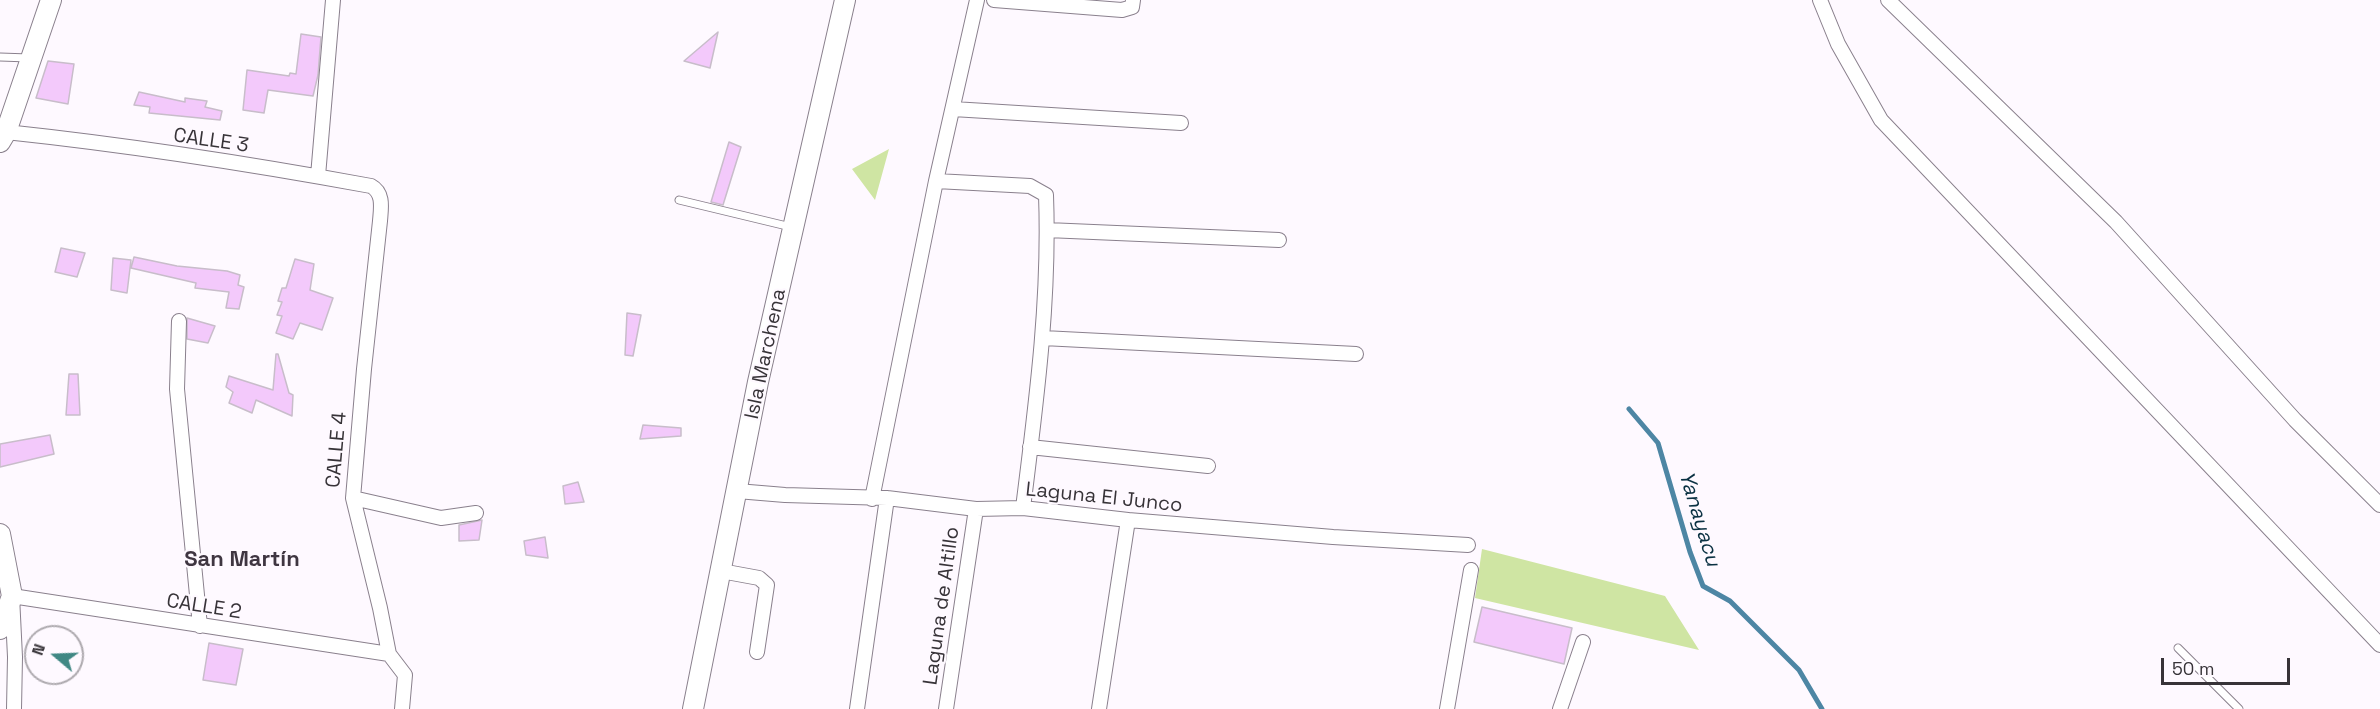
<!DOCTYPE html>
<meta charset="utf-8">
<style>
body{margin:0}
#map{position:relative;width:2380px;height:709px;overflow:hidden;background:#fef9ff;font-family:"Space Grotesk",sans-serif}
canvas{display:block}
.north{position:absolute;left:24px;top:625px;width:60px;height:60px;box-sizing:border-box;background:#fef9ff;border:2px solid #aeaaaf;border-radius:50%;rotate:289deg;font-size:16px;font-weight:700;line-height:24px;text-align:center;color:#373338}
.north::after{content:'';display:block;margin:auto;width:21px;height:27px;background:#408884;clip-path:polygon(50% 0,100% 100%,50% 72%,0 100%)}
.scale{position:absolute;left:2161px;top:658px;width:129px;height:27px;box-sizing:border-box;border:3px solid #373338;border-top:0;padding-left:8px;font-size:18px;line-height:21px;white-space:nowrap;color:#373338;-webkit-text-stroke:4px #fef9ff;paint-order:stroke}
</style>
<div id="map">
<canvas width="2380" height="709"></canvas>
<div class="north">N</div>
<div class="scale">50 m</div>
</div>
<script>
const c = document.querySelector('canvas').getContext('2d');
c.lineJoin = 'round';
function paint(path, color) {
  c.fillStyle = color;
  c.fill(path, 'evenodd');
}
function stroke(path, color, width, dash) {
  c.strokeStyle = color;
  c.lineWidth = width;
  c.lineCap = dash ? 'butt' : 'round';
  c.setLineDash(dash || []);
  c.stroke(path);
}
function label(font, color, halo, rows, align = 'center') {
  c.font = font + ' "Space Grotesk",sans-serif';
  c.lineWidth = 4.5;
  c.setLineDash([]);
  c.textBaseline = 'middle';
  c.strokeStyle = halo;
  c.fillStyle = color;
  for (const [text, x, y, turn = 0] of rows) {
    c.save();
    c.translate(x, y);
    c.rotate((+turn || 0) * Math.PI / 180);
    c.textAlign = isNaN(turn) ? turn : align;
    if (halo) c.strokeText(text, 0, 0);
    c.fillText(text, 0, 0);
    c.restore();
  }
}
paint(new Path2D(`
 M889 149 875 200 852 169Z
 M1482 549 1665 596 1699 650 1475 598Z`), '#cfe5a3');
stroke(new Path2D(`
 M1629 409 1658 443 1690 552 1703 586 1730 601 1799 670 1822 709`), '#4d86a4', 5);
const building = new Path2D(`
 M718 32 710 68 684 61Z
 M301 34 321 37 318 75 313 96 268 90 264 113 243 110 247 70 289 76 290 73 296 74Z
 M48 61 74 64 68 104 36 98Z
 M139 92 185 102V98L207 101 205 107 222 111 220 120 149 113 150 107 134 105Z
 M729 142 741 147 723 205 711 202Z
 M61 248 85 253 77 277 55 272Z
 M134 257 177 266 227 271 240 275 238 285 244 287 239 309 226 308 229 292 195 288 196 283 131 268Z
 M113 258 131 260 127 293 111 290Z
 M295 259 314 264 310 290 333 298 322 330 300 323 293 339 276 333 282 316 277 315 282 302 278 301 282 288H286Z
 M627 313 641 315 633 356 625 355Z
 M187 318 215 326 208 343 187 339Z
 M276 354H278L289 393 293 395 292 416 256 400 252 413 229 403 233 392 226 387 229 376 273 390Z
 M69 374H78L80 415H66Z
 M643 425 681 428V436L640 439Z
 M50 435 54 454 0 467V444Z
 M578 482 584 502 565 504 563 486Z
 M482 520 479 540 459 541V525Z
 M545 537 548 558 526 555 524 541Z
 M1482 607 1572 628 1564 664 1474 642Z
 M209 643 243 649 236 685 203 680Z`);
paint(building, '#f3c9fb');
stroke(building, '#c8bdca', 1.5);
const lane = new Path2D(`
 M0 57 29 58
 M679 200 791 227
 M2178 648 2239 709`);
const street = new Path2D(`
 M994 0 1122 10 1132 7 1133 0
 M1820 0 1838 44 1881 120 2380 645
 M1888 0 2116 222 2295 420 2380 505
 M953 109 1181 123
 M6 132C128 145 251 164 371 186 384 193 381 208 380 221L364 369 353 498 380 608 389 654 405 675 402 709
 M318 176 333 0
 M936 181 1030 186 1046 195C1050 300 1036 404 1023 508
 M1047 230 1279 240
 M179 321 177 389 200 626
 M1043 338 1356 354
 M1030 447 1208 466
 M737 491 785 495 887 498 976 509 1023 508 1128 520 1333 537 1468 545
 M353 498 441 518 476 513
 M872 499 936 181 977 0
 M721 571 759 578 767 585 757 652
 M14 709 15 657 12 596 389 654
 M857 709 887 498
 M946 709 976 509
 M1099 709 1128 520
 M1447 709 1471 570
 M1560 709 1583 642`);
const secondary = new Path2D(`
 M0 142 6 132 51 0
 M0 534 12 596 0 629
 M693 709 758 382 845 0`);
stroke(lane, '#8a808d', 9);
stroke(street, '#8a808d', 16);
stroke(secondary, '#8a808d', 22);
stroke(lane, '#fff', 7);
stroke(street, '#fff', 14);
stroke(secondary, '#fff', 20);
label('20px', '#373338', '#fef9ff', [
 ["CALLE 3",211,141,8],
 ["Isla Marchena",766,354,-78],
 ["CALLE 4",337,450,-85],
 ["Laguna El Junco",1104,498,6],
 ["Laguna de Altillo",942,606,-82],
 ["CALLE 2",204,607,9]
]);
label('italic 21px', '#0a3142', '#fef9ff', [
 ["Yanayacu",1699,519,73]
]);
label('bold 22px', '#3f3641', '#fef9ff', [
 ["San Martín",242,560]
]);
</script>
